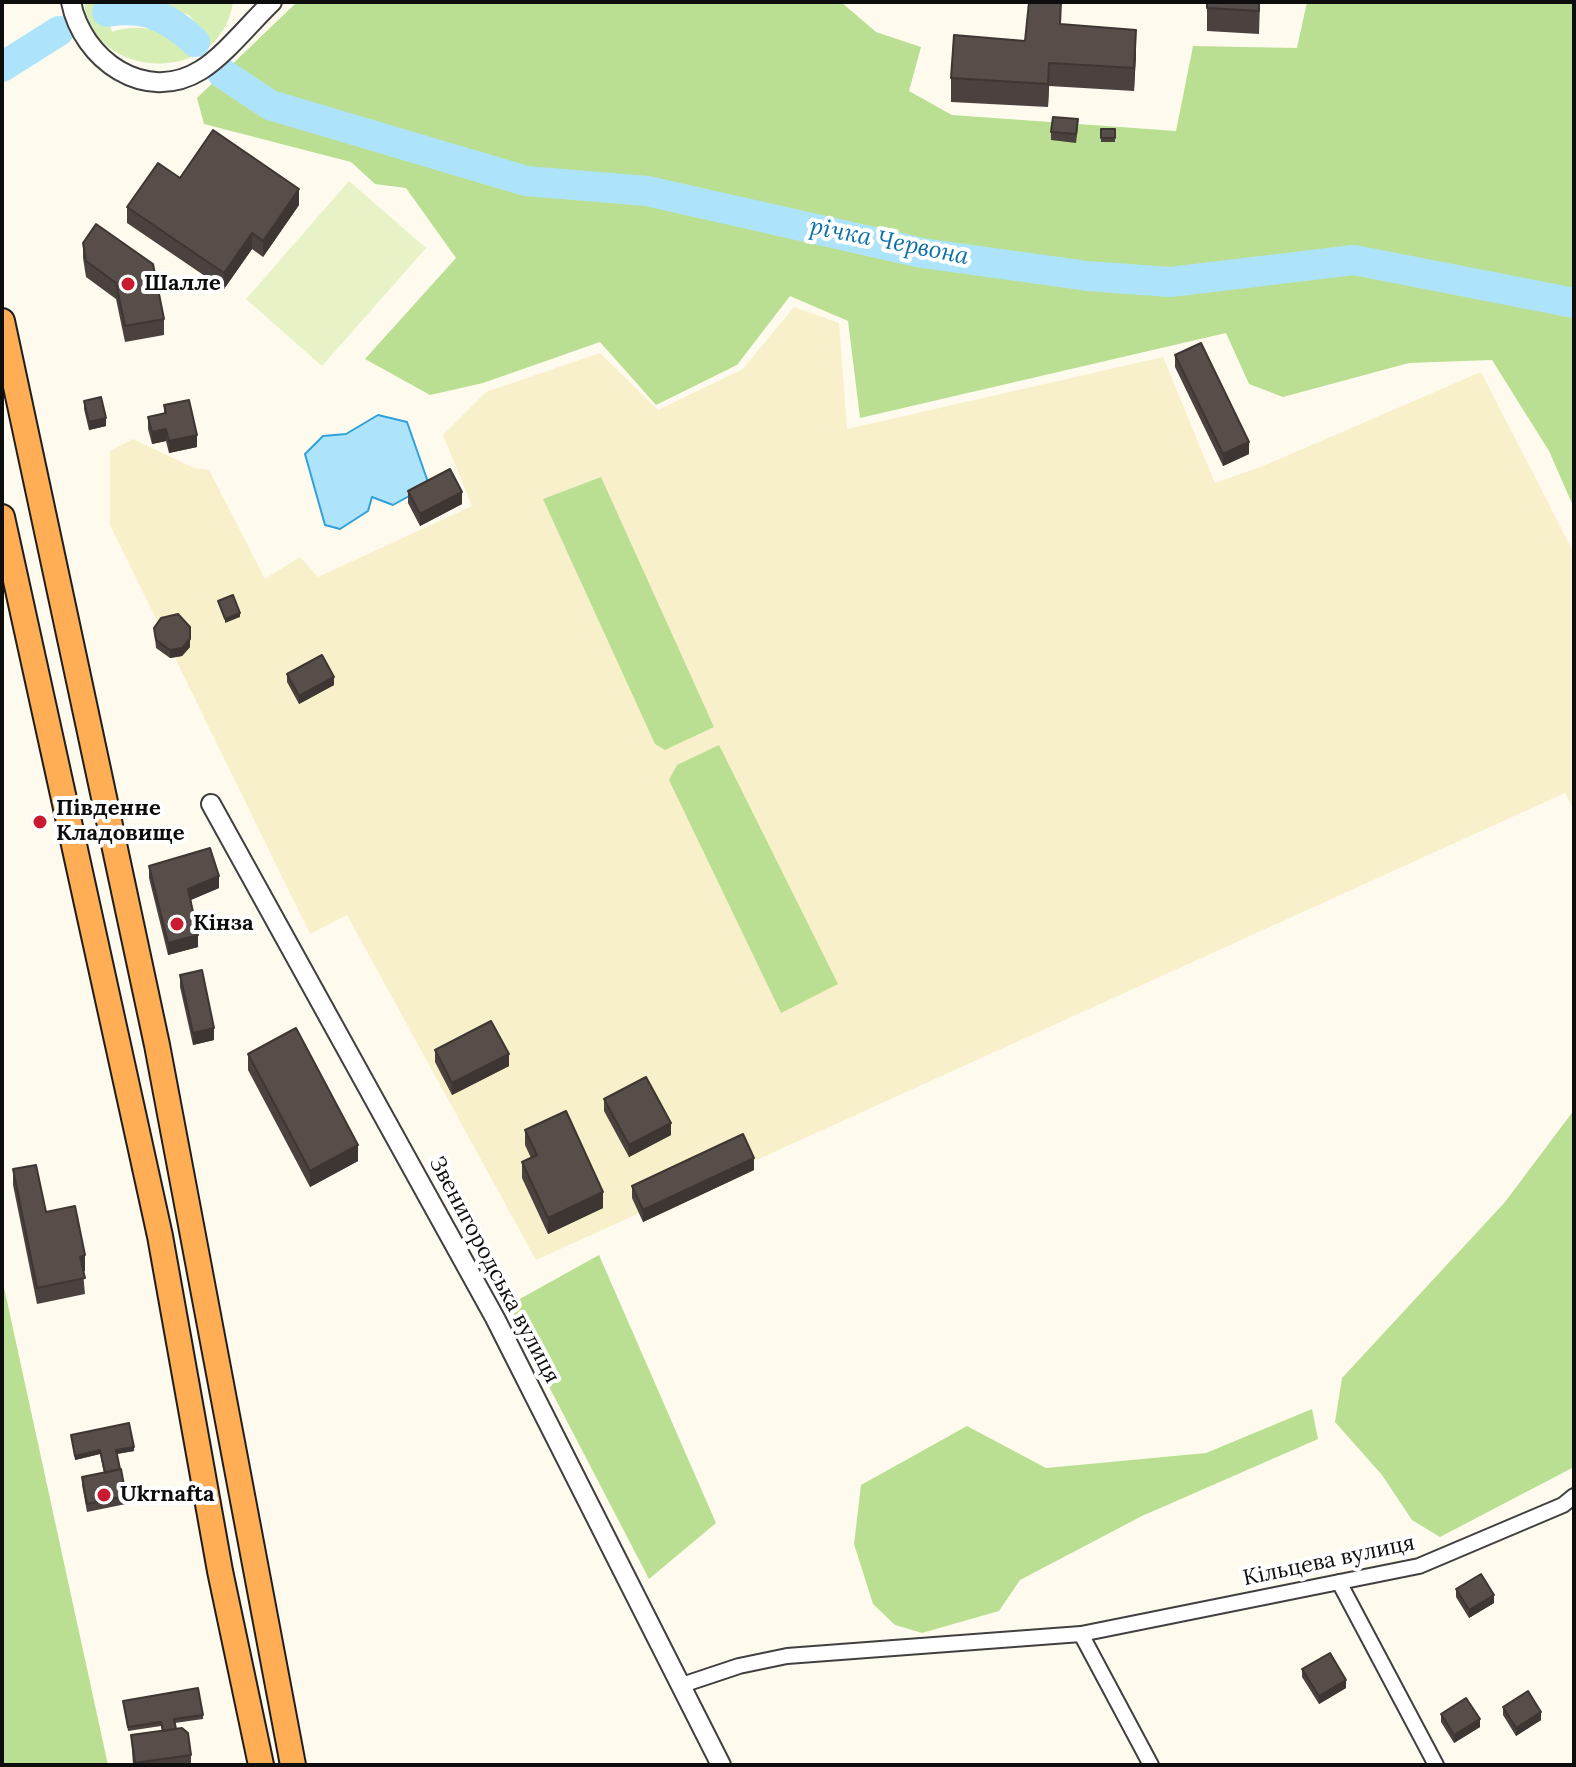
<!DOCTYPE html>
<meta charset="utf-8">
<style>
body{margin:0}
#map{position:relative;width:1576px;height:1767px;overflow:hidden;background:#fffaee;font-family:Lora,serif}
canvas{display:block}
.frame{position:absolute;inset:0;border:4px solid #0d0d0d;pointer-events:none}
</style>
<div id="map">
<canvas width="1576" height="1767"></canvas>
<div class="frame"></div>
</div>
<script>
const c = document.querySelector('canvas').getContext('2d');
c.lineJoin = 'round';
function paint(path, color) {
  c.fillStyle = color;
  c.fill(path, 'evenodd');
}
function stroke(path, color, width, dash) {
  c.strokeStyle = color;
  c.lineWidth = width;
  c.lineCap = dash ? 'butt' : 'round';
  c.setLineDash(dash || []);
  c.stroke(path);
}
function label(font, color, halo, rows, align = 'center') {
  c.font = font + ' Lora,serif';
  c.lineWidth = 8;
  c.setLineDash([]);
  c.textBaseline = 'middle';
  c.strokeStyle = halo;
  c.fillStyle = color;
  for (const [text, x, y, turn = 0] of rows) {
    c.save();
    c.translate(x, y);
    c.rotate((+turn || 0) * Math.PI / 180);
    c.textAlign = isNaN(turn) ? turn : align;
    if (halo) c.strokeText(text, 0, 0);
    c.fillText(text, 0, 0);
    c.restore();
  }
}
paint(new Path2D(`
 M794 307 839 323 847 429 1163 357 1215 483 1263 466 1481 372 1574 553V810L1565 793 536 1260 347 915 310 934 110 525V451L133 439 194 468 209 470 265 579 300 557 318 577 472 506 443 435 486 392 600 353 658 410 743 369Z`), '#f8f0cb');
paint(new Path2D(`
 M84 2H104L112 32C142 22 167 31 192 49L205 34 189 15 151 2H233C221 87 92 81 84 2Z`), '#d6edb4');
paint(new Path2D(`
 M297 2H841L876 32 921 47 909 91 952 115 1176 131 1193 46 1297 48 1307 2H1574V508L1549 451 1492 360 1409 363 1283 397 1249 384 1226 333 860 418 848 321 790 296 737 365 656 405 600 342 483 383 430 395 365 359 456 258 406 188 375 184 351 162 204 124 197 98Z
 M601 477 714 727 665 750 655 744 543 499Z
 M719 745 838 984 781 1013 669 780 677 765Z
 M1574 1110V1467L1440 1537 1412 1520 1382 1475 1335 1422 1342 1378 1505 1202Z
 M599 1255 716 1523 649 1579 507 1306Z
 M2 1278 108 1765H2Z
 M1312 1409 1318 1439 1142 1516 1020 1580 999 1611 922 1633 895 1625 873 1604 854 1544 861 1485 967 1426 1046 1468 1206 1453Z`), '#badf92');
paint(new Path2D(`
 M349 181 426 248 322 366 246 299Z`), '#e7f3c6');
const water = new Path2D(`
 M378 415 407 422 429 485 393 505 372 497 368 511 340 529 325 525 305 454 323 436 346 434Z`);
paint(water, '#aee4fb');
stroke(water, '#2fa1d8', 2);
stroke(new Path2D(`
 M107 12C144 6 168 16 195 42
 M2 67 59 31
 M222 73 270 105 526 181 647 191 922 253 1088 276 1170 282 1354 260 1574 303`), '#aee4fb', 30);
const minor = new Path2D(`
 M1339 1582 1436 1765
 M1081 1634 1151 1765
 M682 1685 739 1666 787 1656 1081 1634 1419 1566 1563 1505 1574 1496`);
const tertiary = new Path2D(`
 M71 2C82 59 145 105 201 70 225 55 251 22 272 2
 M211 804 495 1318 721 1765`);
const trunk = new Path2D(`
 M2 321 157 1045 293 1765
 M2 517 160 1236 220 1571 261 1765`);
stroke(minor, '#404040', 18);
stroke(tertiary, '#404040', 22);
stroke(trunk, '#1e1e1e', 28);
stroke(minor, '#fff', 14);
stroke(tertiary, '#fff', 18);
stroke(trunk, '#ffae55', 24);
paint(new Path2D(`
 M1207 2H1260L1259 34 1207 31Z
 M1061 25 1136 54 1134 91 1049 86 1048 107 951 102V78L1025 41Z
 M1078 127 1076 143 1051 140V132Z
 M1101 129H1115V142H1101Z
 M299 205 263 257 252 249 224 289 127 223V207Z
 M83 243 164 319V335L125 342 116 299 86 277 83 258Z
 M1175 355 1249 454 1223 466 1175 367Z
 M84 401 106 426 89 430 84 409Z
 M164 405 197 447 169 453 166 441 152 444 148 429V417L164 414Z
 M408 491 462 504 420 526 408 503Z
 M154 628 190 647 182 656 170 658 156 648Z
 M287 674 334 685 299 704 287 682Z
 M149 866 219 888 191 900 198 947 168 955 149 878Z
 M180 975 214 1040 193 1045 180 987Z
 M435 1050 509 1066 452 1095 435 1062Z
 M248 1054 358 1161 310 1187 248 1070Z
 M604 1099 671 1135 629 1157 604 1111Z
 M525 1130 603 1208 548 1234 522 1178V1162L531 1158 525 1145Z
 M13 1169 46 1212 85 1271 83 1272 85 1294 37 1304 13 1185Z
 M754 1170 643 1222 632 1198V1186Z
 M71 1435 134 1451 117 1454 126 1496V1504L87 1512 82 1485V1477L104 1473 100 1454 75 1460Z
 M1456 1589 1494 1603 1469 1618 1456 1597Z
 M1302 1669 1346 1688 1319 1704 1302 1677Z
 M123 1701 203 1715V1719L175 1723 176 1729 191 1755V1765H133L131 1735 162 1731 161 1726 128 1731Z
 M1503 1707 1541 1720 1516 1736 1503 1715Z
 M1441 1714 1480 1727 1454 1743 1441 1722Z`), '#4b423f');
paint(new Path2D(`
 M1136 30V54L1134 91V68Z
 M1049 63V86L1048 107V84Z
 M299 189V205L263 257V241Z
 M252 233V249L224 289V273Z
 M106 418V426L89 430V422Z
 M166 429V441L152 444V432Z
 M197 435V447L169 453V441Z
 M1249 442V454L1223 466V454Z
 M462 492V504L420 526V514Z
 M240 613V617L225 623V619Z
 M190 627V647L182 656 170 658V650Z
 M334 677V685L299 704V696Z
 M219 876V888L188 901V889Z
 M198 935V947L168 955V943Z
 M214 1028V1040L193 1045V1033Z
 M509 1054V1066L452 1095V1083Z
 M671 1123V1135L629 1157V1145Z
 M358 1145V1161L310 1187V1171Z
 M754 1158V1170L643 1222V1210Z
 M603 1192V1208L548 1234V1218Z
 M85 1255V1271L80 1272V1257Z
 M134 1447V1451L116 1454V1450Z
 M100 1450V1454L75 1460V1456Z
 M1494 1595V1603L1469 1618V1610Z
 M1346 1680V1688L1319 1704V1696Z
 M1541 1712V1720L1516 1736V1728Z
 M1480 1719V1727L1454 1743V1735Z`), '#3d3633');
const building = new Path2D(`
 M1029 2H1061L1060 24 1136 30 1134 68 1049 63 1048 84 951 78 954 35 1025 41Z
 M1207 2H1259V11L1207 8Z
 M1053 117 1078 119 1076 134 1051 132Z
 M1101 129H1115V138H1101Z
 M213 130 299 189 263 241 252 233 224 273 127 207 158 163 180 178Z
 M96 224 153 264 164 319 125 326 116 283 86 261 83 243Z
 M1201 343 1249 442 1223 454 1175 355Z
 M101 397 106 418 89 422 84 401Z
 M189 400 197 435 169 441 166 429 152 432 148 417 166 413 164 405Z
 M450 469 462 492 420 514 408 491Z
 M233 595 240 613 225 619 218 601Z
 M178 614 190 627V639L182 648 170 650 156 640 154 628 161 618Z
 M322 655 334 677 299 696 287 674Z
 M210 848 219 876 188 889 198 935 168 943 149 866Z
 M202 970 214 1028 193 1033 180 975Z
 M491 1021 509 1054 452 1083 435 1050Z
 M296 1028 358 1145 310 1171 248 1054Z
 M646 1077 671 1123 629 1145 604 1099Z
 M566 1111 603 1192 548 1218 522 1162 537 1155 525 1130Z
 M743 1134 754 1158 643 1210 632 1186Z
 M36 1165 46 1212 75 1206 85 1255 80 1257 85 1278 37 1288 13 1169Z
 M129 1423 134 1447 116 1450 120 1469 105 1473 100 1450 75 1456 71 1435Z
 M121 1469 126 1496 87 1504 82 1477Z
 M1481 1574 1494 1595 1469 1610 1456 1589Z
 M1330 1653 1346 1680 1319 1696 1302 1669Z
 M198 1688 203 1715 174 1719 176 1729 163 1731 161 1722 128 1727 123 1701Z
 M1528 1691 1541 1712 1516 1728 1503 1707Z
 M1466 1698 1480 1719 1454 1735 1441 1714Z
 M182 1728 188 1733 191 1755 135 1763 131 1735Z`);
paint(building, '#574d49');
stroke(building, '#3d3633', 2);
for (const [x, y, r, color] of [
 [128,284,8,"#c91a30"],
 [40,822,8,"#c91a30"],
 [177,924,8,"#c91a30"],
 [104,1495,8,"#c91a30"]
]) {
  const dot = new Path2D();
  dot.arc(x, y, r, 0, 2 * Math.PI);
  c.fillStyle = color;
  c.fill(dot);
  stroke(dot, '#fff', 3);
}
label('bold 22px', '#0d0d0d', '#fff', [
 ["Шалле",144,284],
 ["Південне",56,809],
 ["Кладовище",56,834],
 ["Кінза",193,924],
 ["Ukrnafta",120,1495]
], 'left');
label('22px', '#0d0d0d', '#fff', [
 ["Звенигородська вулиця",494,1270,62],
 ["Кільцева вулиця",1329,1561,-12]
]);
label('italic 24px', '#0c71a9', '#fff', [
 ["річка Червона",889,242,11]
]);
</script>
